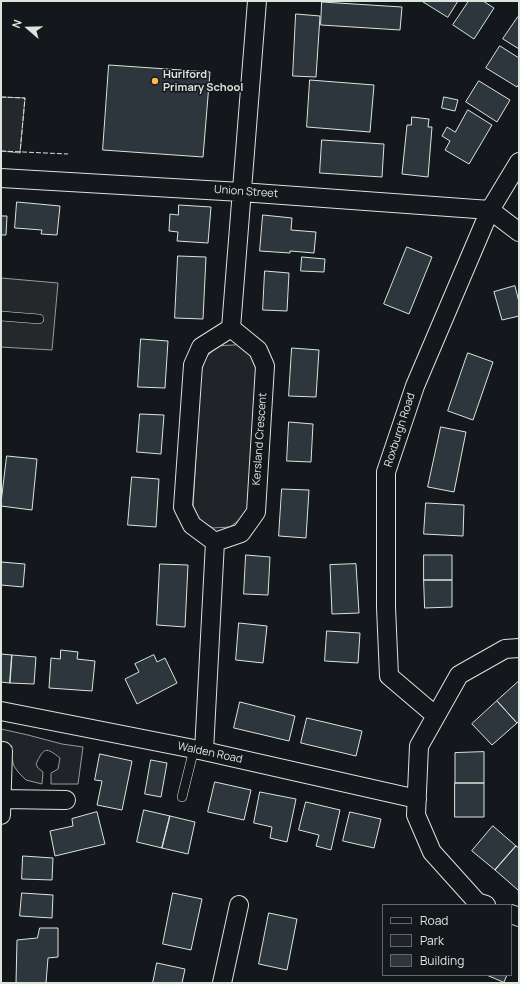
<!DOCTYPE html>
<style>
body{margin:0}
#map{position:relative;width:520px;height:984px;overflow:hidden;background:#14181c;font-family:Manrope,sans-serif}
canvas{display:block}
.frame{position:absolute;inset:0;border:2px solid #d8e6dc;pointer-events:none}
.legend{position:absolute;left:382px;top:904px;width:130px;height:72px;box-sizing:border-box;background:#14181c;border:1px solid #626a69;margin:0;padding:5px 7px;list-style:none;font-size:12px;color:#d8e6dc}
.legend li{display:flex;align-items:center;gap:8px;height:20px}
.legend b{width:20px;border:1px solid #626a69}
.north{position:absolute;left:8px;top:8px;width:40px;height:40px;-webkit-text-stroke:3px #14181c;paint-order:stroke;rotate:290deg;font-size:11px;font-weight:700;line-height:16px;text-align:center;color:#d8e6dc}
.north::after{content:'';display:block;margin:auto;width:14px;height:18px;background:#d8e6dc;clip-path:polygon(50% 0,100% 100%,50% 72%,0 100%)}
</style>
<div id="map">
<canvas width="520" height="984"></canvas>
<div class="frame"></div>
<ul class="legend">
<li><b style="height:5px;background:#14181c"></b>Road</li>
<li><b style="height:11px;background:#202428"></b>Park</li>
<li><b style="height:11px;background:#2c363c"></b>Building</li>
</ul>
<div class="north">N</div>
</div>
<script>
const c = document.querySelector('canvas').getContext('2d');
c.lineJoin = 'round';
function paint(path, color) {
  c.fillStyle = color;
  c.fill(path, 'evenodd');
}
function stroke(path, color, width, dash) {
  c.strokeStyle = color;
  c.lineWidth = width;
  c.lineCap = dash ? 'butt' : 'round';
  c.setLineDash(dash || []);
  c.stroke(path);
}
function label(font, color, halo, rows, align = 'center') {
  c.font = font + ' Manrope,sans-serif';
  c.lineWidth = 3;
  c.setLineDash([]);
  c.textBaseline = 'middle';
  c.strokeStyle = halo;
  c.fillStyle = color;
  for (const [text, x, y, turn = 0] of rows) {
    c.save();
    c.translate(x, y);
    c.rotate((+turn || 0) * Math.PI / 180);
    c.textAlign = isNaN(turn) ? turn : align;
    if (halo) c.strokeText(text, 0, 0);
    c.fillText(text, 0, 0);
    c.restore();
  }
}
const green = new Path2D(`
 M237 345 251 352 259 368 250 504 243 517 230 527 213 528 199 520 193 506 201 372 206 357 218 346Z
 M1 729 28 735 62 744 83 747 78 784H51V773L58 769 60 758C46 747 44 747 36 764L38 768 43 772 42 784 26 780 18 772 14 766 11 756 12 746 1 745Z`);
paint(green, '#202428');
stroke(green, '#939e99', 1);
const parking = new Path2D(`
 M1 97 25 98 20 153 1 151Z
 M1 278 58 283 52 350 1 347Z`);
paint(parking, '#24282b');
stroke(parking, '#939e99', 1);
const building = new Path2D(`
 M422 1H458L448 17Z
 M469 1H483L494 8 474 39 453 25Z
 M322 2 402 7 400 30 321 25Z
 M296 14 320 16 316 77 293 76Z
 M518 17 519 18V49L503 39Z
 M500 46 519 58V84L517 87 486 68Z
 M109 65 210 72 203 157 103 150Z
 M310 80 374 85 370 132 307 127Z
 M479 81 510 100 497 122 466 102Z
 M444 97 458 100 455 111 442 108Z
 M468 110 492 125 469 164 445 150 450 141 442 136 447 127 455 132Z
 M412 117 429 119 428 127H432L428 177 402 174 407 125H411Z
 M322 140 384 144 382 177 320 173Z
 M17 202 60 206 57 235 41 234 42 230 15 228Z
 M179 205 211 207 208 243 177 241 178 232 169 231 170 214 178 215Z
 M263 215 292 218 291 230 316 232 314 253 290 251V253L260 251Z
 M1 216H7L6 235H1Z
 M407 247 432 257 409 314 384 304Z
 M178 256 206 257 203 319 175 318Z
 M302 257 325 259 324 272 301 271Z
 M265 271 289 273 287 311 263 310Z
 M515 286 519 302V316L502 320 494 292Z
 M141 339 168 341 165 388 138 387Z
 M292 348 319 350 316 397 289 396Z
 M468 353 493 362 473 420 448 411Z
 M140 414 164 415 161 454 137 452Z
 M289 422 313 424 311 462 287 461Z
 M441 427 466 432 454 492 428 487Z
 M7 456 37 459 32 510 1 506Z
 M132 477 159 479 156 527 128 525Z
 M282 489 309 490 306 538 279 536Z
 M426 503 464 505 463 536 424 534Z
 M246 555 270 557 268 595 244 594Z
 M424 555H452V580H424Z
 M1 562 25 564 23 587 1 585Z
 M160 564 188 565 185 627 157 625Z
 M356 564 359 613 332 614 330 565Z
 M424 580H452V607L425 608Z
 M239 623 267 626 263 663 236 660Z
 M327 631 360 633 358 663 325 661Z
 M61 650 78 652 77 659 95 661 92 691 49 688 51 658 60 659Z
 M1 654 12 655 10 683 1 682Z
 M12 655 36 657 34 684 10 683Z
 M154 655 157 662 165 658 177 683 137 704 125 679 139 672 135 664Z
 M519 681V721L517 723 497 701Z
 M497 701 517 723 492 745 472 724Z
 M240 702 295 716 289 741 234 728Z
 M307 718 362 731 356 756 301 743Z
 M484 752V783H455V753Z
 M100 754 132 761 122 810 97 805 102 781 95 780Z
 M151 760 167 763 161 797 145 794Z
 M215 782 251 790 244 820 208 812Z
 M455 783H484V817H455Z
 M260 792 296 799 287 842 270 838 272 827 254 823Z
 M306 802 340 810 331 850 316 846 319 835 299 830Z
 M144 810 170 816 162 848 137 842Z
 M97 812 105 844 55 856 50 831 73 826 72 819Z
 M350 812 381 819 374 848 343 841Z
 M170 816 195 822 188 854 162 848Z
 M493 826 516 846 495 870 472 851Z
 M516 846 519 848V889L518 890 495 870Z
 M23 856 53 858 52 880 22 879Z
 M22 893 53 895 52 918 20 916Z
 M173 893 202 899 191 950 163 944Z
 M269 913 297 919 287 970 259 964Z
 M40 928H58V957L48 958 46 983H16L17 940 37 938Z
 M157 963 185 969 182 983H153Z
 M487 975H507L504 982Z`);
paint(building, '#2c363c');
stroke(building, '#d8e6dc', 1);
const lane = new Path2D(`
 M1 316 39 319
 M182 797 194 749`);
const street = new Path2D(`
 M1 178 241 192 490 210
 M490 210 519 232
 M215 542 241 533 256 512 265 366 258 350 231 328
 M1 711 204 751 417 799
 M436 716 389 676 386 607V472L415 386 490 210 519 162
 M204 751 215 542 192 525 183 507 193 365 201 347 231 328 257 1
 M2 799 66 800
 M1 815 3 751
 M486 905 477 902 432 852 416 815 419 746 459 675 505 649 519 648
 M511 914 519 917
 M222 983 239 905`);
stroke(lane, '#d8e6dc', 10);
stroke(street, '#d8e6dc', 20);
stroke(lane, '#14181c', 9);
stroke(street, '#14181c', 18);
stroke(new Path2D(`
 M1 97 25 98 20 153
 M1 151 68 154`), '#d8e6dc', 1, [5, 2]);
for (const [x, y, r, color] of [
 [155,81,4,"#ffb74d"]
]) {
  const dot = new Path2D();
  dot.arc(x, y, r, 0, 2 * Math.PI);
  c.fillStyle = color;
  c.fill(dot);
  stroke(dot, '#14181c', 1.5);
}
label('bold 11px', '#d8e6dc', '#14181c', [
 ["Hurlford",163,75],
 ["Primary School",163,88]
], 'left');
label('11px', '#d8e6dc', '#14181c', [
 ["Union Street",246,192,4],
 ["Roxburgh Road",400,430,-72],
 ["Kersland Crescent",260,439,-86],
 ["Walden Road",210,753,12]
]);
</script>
